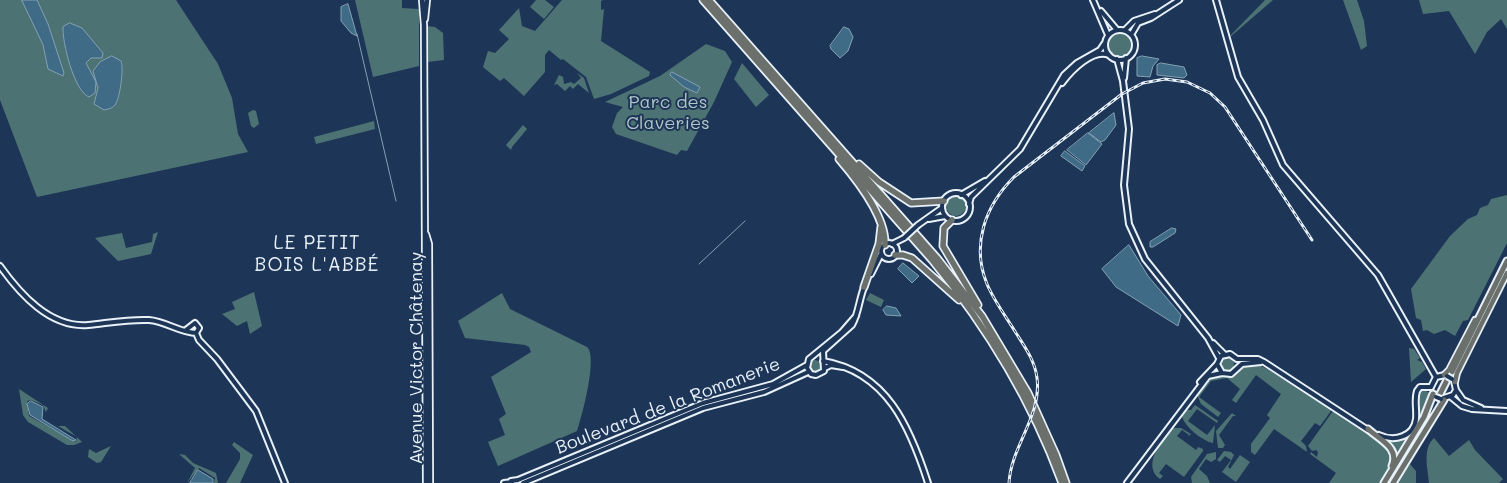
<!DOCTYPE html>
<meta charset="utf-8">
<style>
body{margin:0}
canvas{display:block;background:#1d3557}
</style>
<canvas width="1507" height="483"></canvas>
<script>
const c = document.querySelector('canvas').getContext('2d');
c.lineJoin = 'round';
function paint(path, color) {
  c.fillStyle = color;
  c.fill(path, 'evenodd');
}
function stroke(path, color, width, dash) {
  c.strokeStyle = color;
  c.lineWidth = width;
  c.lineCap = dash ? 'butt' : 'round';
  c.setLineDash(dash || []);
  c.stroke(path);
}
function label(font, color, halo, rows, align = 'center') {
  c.font = font + ' Mali,sans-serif';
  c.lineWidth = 4;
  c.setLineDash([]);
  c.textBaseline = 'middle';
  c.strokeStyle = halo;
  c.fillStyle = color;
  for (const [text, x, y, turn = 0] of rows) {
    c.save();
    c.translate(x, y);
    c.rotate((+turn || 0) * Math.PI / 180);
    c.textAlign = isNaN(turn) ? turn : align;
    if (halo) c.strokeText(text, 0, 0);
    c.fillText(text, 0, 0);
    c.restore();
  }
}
paint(new Path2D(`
 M0 0H176L218 64 232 98 238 134 248 152 37 197 0 100Z
 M355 0H402V8L419 9V66L373 77Z
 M536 0H545L554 7 544 19 530 7Z
 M562 0H603L601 1V10L604 9 601 41 650 72 649 76 611 94 594 99 586 77 563 59 561 60 549 50 545 55V72L524 96 504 78 500 81 483 67 488 51 495 53 509 39 499 30 519 8 522 26 535 31Z
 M1265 0H1273L1222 44Z
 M1343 0H1357L1364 21 1367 46 1361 50Z
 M1419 0H1507V29L1501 19 1487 32 1475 54 1449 11 1423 14Z
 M426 26 435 27 443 33 444 60 427 62Z
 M1108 44a12 12 0 1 1 24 0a12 12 0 1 1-24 0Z
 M706 44 725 51 732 62 714 102 687 151 681 150 677 155 616 134 612 127 617 113 623 107 605 102 660 76Z
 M742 63 769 95 756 107 734 79Z
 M577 73 584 78 589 93 578 84 573 89 570 86 565 91 557 84 554 85 559 75 563 77 564 84 571 82 574 84 581 78Z
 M253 110 256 111 259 124 254 128 251 126 248 113Z
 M374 121 375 129 316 144 314 137Z
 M523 125 527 129 512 147 511 150 506 145Z
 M1507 195V243L1468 320 1463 321 1455 336 1445 330 1434 334 1427 330 1423 331 1421 320 1416 318 1411 289 1450 236 1468 219 1477 215 1480 208 1488 205 1491 199Z
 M946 206a10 10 0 1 1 20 0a10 10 0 1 1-20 0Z
 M158 232 151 254 118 261 95 238 122 233 126 248 152 242 153 234Z
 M254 292 262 326 250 334 247 321 237 326 222 314 235 309 232 302Z
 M502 293 510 309 587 347C598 357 582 416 577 431L498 466 488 442 505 435 499 419 506 414 491 377 531 352 529 347 525 345 465 338 458 321Z
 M870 293 884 300 881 307 866 300Z
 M1409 348 1414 349 1420 358 1417 360 1422 362 1426 369 1411 382Z
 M1220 364a7 7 0 1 1 14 0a7 7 0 1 1-14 0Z
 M809 366a6 6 0 1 1 12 0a6 6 0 1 1-12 0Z
 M1249 365H1259L1267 369 1330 408 1331 411 1320 426 1315 423 1301 441 1306 446 1307 452 1274 429 1255 455 1251 452V444L1270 418 1267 415 1281 394 1256 375 1236 403 1232 400 1240 389 1227 378 1211 381 1199 397 1221 413 1218 417 1201 404 1197 395 1214 376H1234L1241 367Z
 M19 389 48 408 46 412 43 405 31 400 27 401 29 416 76 442 77 437 44 418 58 426H65L82 442 74 445H67L28 422 23 415Z
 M1426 390 1431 396 1418 424V394L1420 391Z
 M1195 405 1218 421 1217 423 1197 409 1188 421 1207 435 1215 425 1213 443C1202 441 1184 426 1182 416L1186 410H1191Z
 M1337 410 1390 449 1392 464 1381 483H1329L1336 473 1310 454 1311 452 1317 457 1318 452 1316 450 1312 451 1308 446 1333 411Z
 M1232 413 1236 416H1233L1219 435 1225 445 1223 448H1218L1216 431Z
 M1174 428H1181L1191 434 1188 437 1189 435 1182 430 1177 436 1196 450 1198 447 1203 449V451L1184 477 1166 464 1159 473 1163 476 1160 479C1141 466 1162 438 1174 428Z
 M1412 434 1397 460 1389 443Z
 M1434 438 1449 456 1469 440 1475 450 1503 479 1499 483H1429C1428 469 1422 449 1434 438Z
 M234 442 253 455 240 483H226L240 459V453L232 445Z
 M111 446 101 462 97 463 88 457 89 449 96 453Z
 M1224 451 1231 452 1234 455 1228 467 1230 469 1240 455 1250 462 1236 482 1222 472 1231 460 1225 456 1220 462 1217 460Z
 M1216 452V459L1211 462 1206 459 1199 469 1207 476 1210 483H1192L1191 477 1207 454Z
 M179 454 185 455 193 463 216 473 218 483H214L215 478 199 468 187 483 195 468Z
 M1410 464 1416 471V483H1397Z`), '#4d7273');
const water = new Path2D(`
 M22 0H37L48 24 64 73 63 76 48 69 43 45Z
 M348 4 357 36 351 33 341 21V7Z
 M70 23 82 28 103 53 102 58H91L86 63 96 82 95 93 89 97C74 91 62 42 63 27Z
 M844 27 849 29 853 37 848 51 840 58 831 49 830 46Z
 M112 56 121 61C124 68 120 99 115 105 113 108 109 109 104 110L94 104 98 88 93 71 100 62Z
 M1142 56 1159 59 1153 66 1150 77 1137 76V58Z
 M1161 63 1184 67 1187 75 1184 78 1157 75V65Z
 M672 72 700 87 697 93 684 87 670 75Z
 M1114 113 1116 125 1105 140 1101 142 1089 133Z
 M1088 133 1102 144 1086 165 1067 150Z
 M1065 151 1085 166 1082 171 1061 156Z
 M1172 228 1176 229 1175 233 1153 247H1150V242Z
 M1129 245 1148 276 1181 315 1178 326 1116 287 1102 269Z
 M903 263 919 276 912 283 898 269Z
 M887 306 896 308 901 316 886 315 883 310Z
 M31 401 43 407 42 419 76 440 73 441 30 415 27 404Z
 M198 470 213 479V483H190Z`);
paint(water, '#406b86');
stroke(water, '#83a1b4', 1);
stroke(new Path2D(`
 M357 34 396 201
 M699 264 745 221`), '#83a1b4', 1);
const tertiary = new Path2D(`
 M1093 0 1108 35
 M1216 0 1238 77 1263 120 1283 165 1378 275 1436 377
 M1101 11 1117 30
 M1105 45a15 15 0 1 1 30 0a15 15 0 1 1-30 0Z
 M1125 30 1134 21 1155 14
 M1131 35 1138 23 1151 18 1179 0
 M1117 59 1123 81 1129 129 1124 185 1129 224 1145 259 1208 338 1219 358
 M1124 78 1126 58
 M1062 83C1071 71 1093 48 1109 55
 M942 207a14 14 0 1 1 28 0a14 14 0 1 1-28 0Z
 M961 195 985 181
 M969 204 971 197 1020 149 1064 75 1077 63 1100 50 1104 44
 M929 219 945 216
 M918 225 942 208
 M881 251a8 8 0 1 1 16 0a8 8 0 1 1-16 0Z
 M892 244 904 238
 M0 266C20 294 50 328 88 325 108 323 129 319 149 320 165 321 181 333 196 333
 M871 274 881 254
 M856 316 842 332 809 359 807 368 811 374 816 375 824 371 823 351 852 325C859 313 859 298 865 285
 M186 330 195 323 199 328 196 333
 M196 333 199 340 217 359 256 411 285 483
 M1213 343 1224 354
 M1237 359H1258L1264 362 1368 430
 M823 361C887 372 910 427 928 483
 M825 368 831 365 843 367
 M1222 373 1217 364 1221 356 1230 354 1237 359
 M1200 382 1217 364
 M1431 387 1436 377 1445 375
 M1456 390 1463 400 1481 408
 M1451 397 1462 406 1472 409 1507 411
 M1441 399 1453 395 1456 390 1454 381
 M1379 435C1394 442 1414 437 1416 419 1417 409 1414 400 1417 391L1420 387H1431
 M511 481 518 480 703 403 773 384 807 365
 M504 483 512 482
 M523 483 703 408 764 392 808 372
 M1127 483 1208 376 1222 373 1231 374 1242 364 1261 362`);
const secondary = new Path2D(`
 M422 0 424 25 426 483
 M425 19 427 0
 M426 234 429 244 430 483`);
const primary = new Path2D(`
 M1444 375 1449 370 1475 320
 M1455 382 1457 373 1507 273`);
const trunk = new Path2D(`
 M1452 372 1507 261
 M1440 394 1447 380
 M1368 429C1380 440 1400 448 1392 466
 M1384 483 1424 417 1433 394
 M1393 483 1444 400`);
const motorway = new Path2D(`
 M703 0 932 260C988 328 1032 401 1062 483
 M709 0 937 258 982 316 1028 393 1056 455 1066 483
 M839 159C857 180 886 216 885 245
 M859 164 879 182 911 203 944 201
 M952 220 944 228 943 246 978 305
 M895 255H903L912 258 959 300
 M864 287 879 244 881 227`);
stroke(tertiary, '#e8f1f8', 8);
stroke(secondary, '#e8f1f8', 8);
stroke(primary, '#e8f1f8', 8);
stroke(trunk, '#e8f1f8', 9);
stroke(motorway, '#e8f1f8', 9);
stroke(tertiary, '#1d3557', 4);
stroke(secondary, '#1d3557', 4.5);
stroke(primary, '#6b706d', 4.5);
stroke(trunk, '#6b706d', 5);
stroke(motorway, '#6b706d', 5.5);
const rail = new Path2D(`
 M1009 483C1011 446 1042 416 1037 378 1035 361 1025 347 1016 333 1007 318 994 301 987 284 971 245 985 206 1014 177L1122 94 1143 83 1165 79 1187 82 1210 93 1225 107 1312 240`);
stroke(rail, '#e8f1f8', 3);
stroke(rail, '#1d3557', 1, [4]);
const tertiaryBridge = new Path2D(`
 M904 238 918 225
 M1447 376 1452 379
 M1436 397 1441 399`);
stroke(tertiaryBridge, '#e8f1f8', 8, []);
stroke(tertiaryBridge, '#1d3557', 4);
label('18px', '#b2c5c9', '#1d3557', [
 ["Parc des",668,102],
 ["Claveries",668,123]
]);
label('18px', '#e8f1f8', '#1d3557', [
 ["Avenue Victor Châtenay",416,358,-90],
 ["Boulevard de la Romanerie",668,406,-21]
]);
c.letterSpacing = '1px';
label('19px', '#e8f1f8', '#1d3557', [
 ["LE PETIT",317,243],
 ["BOIS L'ABBÉ",317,265]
]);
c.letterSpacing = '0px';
</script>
